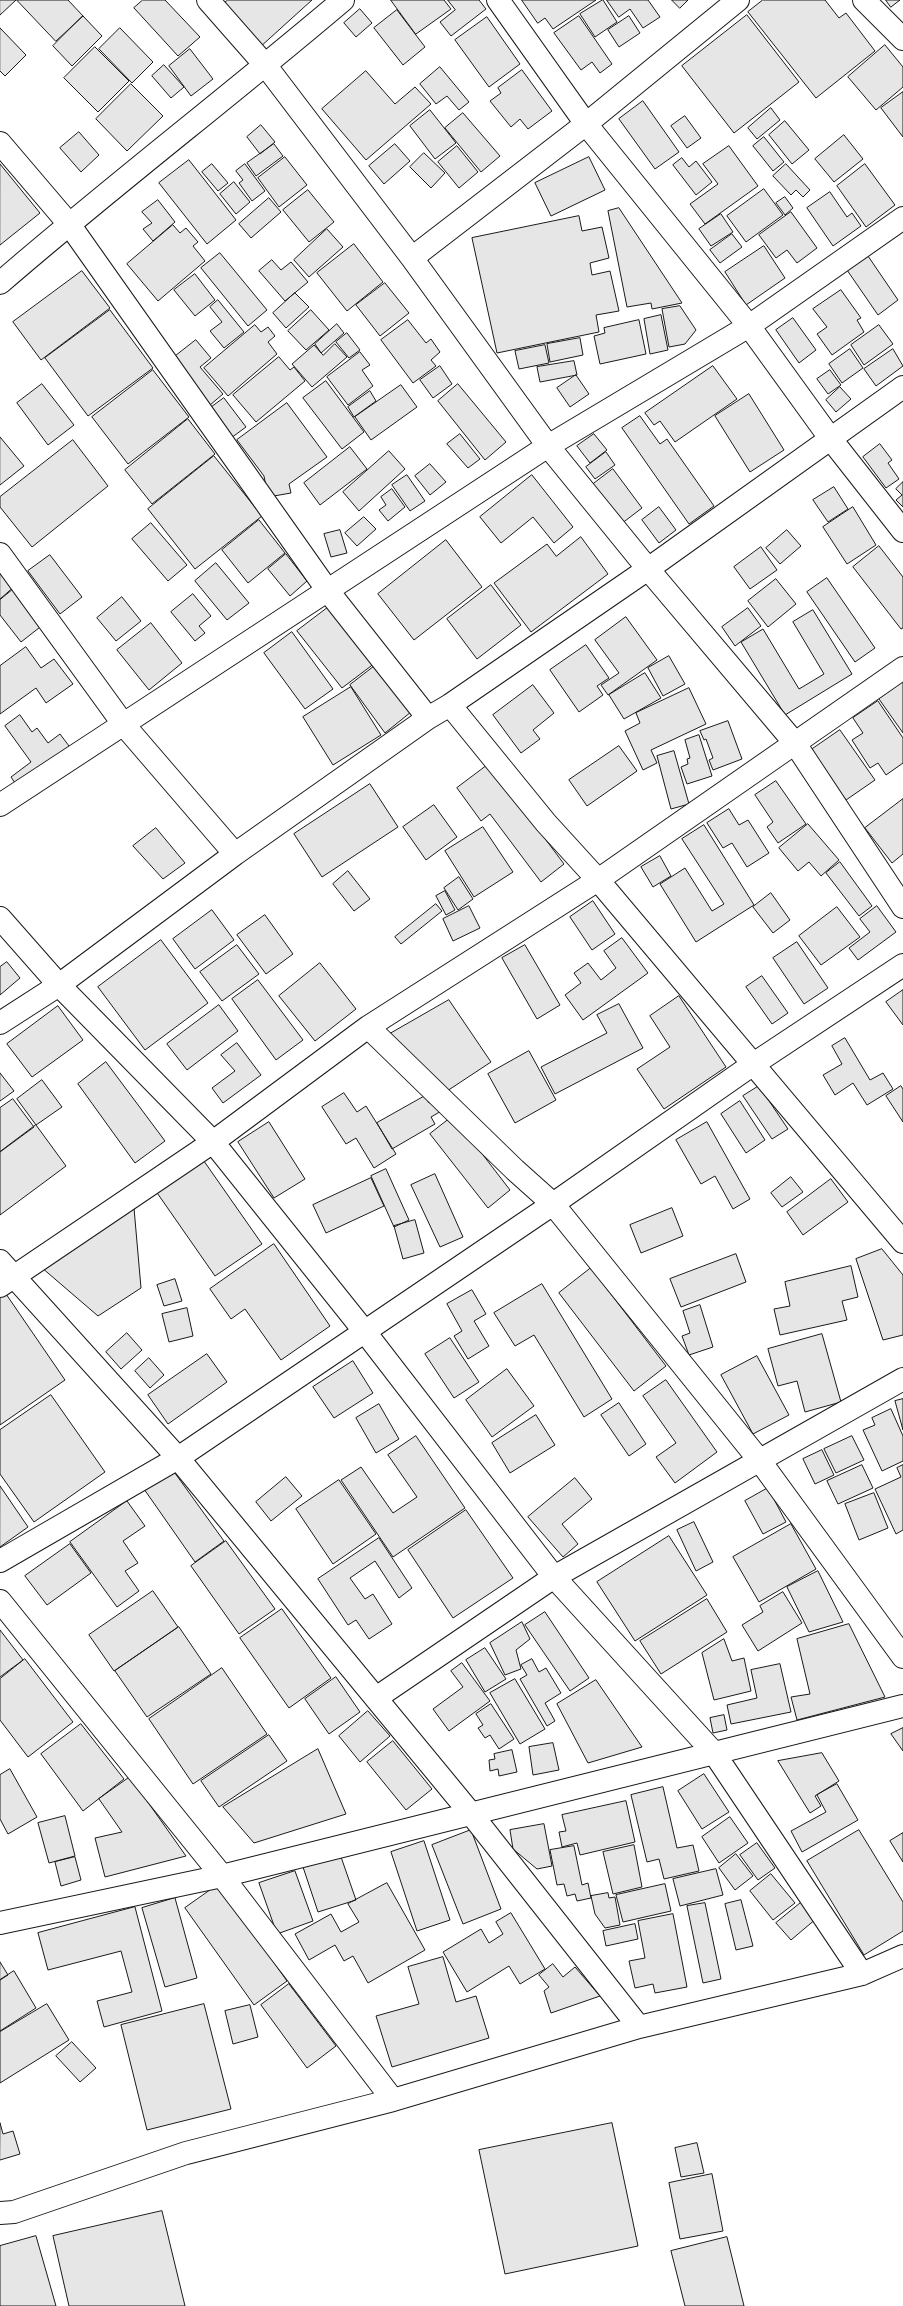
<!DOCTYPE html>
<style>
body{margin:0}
canvas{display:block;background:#fff}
</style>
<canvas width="903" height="2306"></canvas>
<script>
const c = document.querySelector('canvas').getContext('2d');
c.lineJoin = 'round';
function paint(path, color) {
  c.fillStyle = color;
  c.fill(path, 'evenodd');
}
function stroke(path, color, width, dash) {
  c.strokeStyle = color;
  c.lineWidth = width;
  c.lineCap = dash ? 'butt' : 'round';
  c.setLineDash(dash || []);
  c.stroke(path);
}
const building = new Path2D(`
 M0 0H16L0 15Z
 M17 0H68L83 16 56 41Z
 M143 0H165L200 37 178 56 134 8Z
 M228 0H312L259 48 221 6Z
 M391 0H444L451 9 416 34Z
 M448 0H479L486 9 451 36 440 22 455 10Z
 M522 0H596L553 29 545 18 538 23Z
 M603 0 617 22 595 37 580 14Z
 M607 0H648L660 17 643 28 630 9 619 17Z
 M672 0H688L680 8Z
 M763 0H825L839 18 846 13 875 51 816 98 748 12Z
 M886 0H900L891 7Z
 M360 9 372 23 356 37 344 23Z
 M397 10 425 47 403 65 374 28Z
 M747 15 799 82 734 133 682 66Z
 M83 16 102 36 72 66 53 46Z
 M579 16 612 64 600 73 592 62 581 70 554 33Z
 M629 16 640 33 619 47 608 30Z
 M487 17 520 64 489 87 455 40Z
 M0 28 26 55 5 76 0 71Z
 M120 28 153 62 132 83 99 49Z
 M885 45 903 67V87L876 110 848 77Z
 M95 47 129 81 98 112 64 78Z
 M190 49 213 79 191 96 169 66Z
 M164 65 184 87 171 98 152 76Z
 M440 67 469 102 459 110 447 96 436 104 420 84Z
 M522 70 552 111 528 129 520 119 511 127 490 101 501 93 498 88Z
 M366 71 395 104 415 87 431 104 366 160 322 109Z
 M131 84 163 116 127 151 96 119Z
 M903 92V137L881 108Z
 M643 101 679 152 655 169 619 119Z
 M771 108 780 120 757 139 748 128Z
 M430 110 456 143 435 159 410 126Z
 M463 113 500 156 481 172 445 128Z
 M685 116 701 138 687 148 671 126Z
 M785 121 809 150 792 164 769 135Z
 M261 125 275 142 260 154 247 137Z
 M79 132 99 155 81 172 60 148Z
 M844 135 863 159 834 182 815 159Z
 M764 137 784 162 773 171 753 146Z
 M274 144 283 156 256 176 247 163Z
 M395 144 410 161 384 184 369 166Z
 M457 146 478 172 459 188 438 162Z
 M729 146 758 186 705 224 690 204 718 184 703 164Z
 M424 153 445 173 431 188 410 167Z
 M285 157 307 185 279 207 258 178Z
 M589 157 605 190 551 216 535 183Z
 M682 158 689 167 696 161 712 182 696 195 673 165Z
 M189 160 236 220 207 244 159 183Z
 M0 164 40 213 0 245Z
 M212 164 228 183 218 191 202 172Z
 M245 164 265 191 252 201 239 183 243 180 236 171Z
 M786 164 810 190 803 197 796 190 791 195 773 176Z
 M865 164 895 205 866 227 837 186Z
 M234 182 250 202 236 214 220 194Z
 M764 189 783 215 746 242 727 216Z
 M308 190 334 222 309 242 283 210Z
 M830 192 847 217 852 213 861 226 833 246 807 208Z
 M785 197 793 208 785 215 776 203Z
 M269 198 281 212 251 238 239 224Z
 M158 200 175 222 153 241 143 229 152 223 142 212Z
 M619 208 682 303 652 309 651 303 627 307 608 211Z
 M791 212 817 248 797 263 787 250 776 258 759 235Z
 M721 214 733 232 711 246 699 229Z
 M579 216 582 231 602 227 609 258 590 263 592 275 610 271 619 311 596 315 599 332 497 353 472 238Z
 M173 225 180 233 186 228 198 242 193 246 205 261 158 301 127 264Z
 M327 229 343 247 309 277 294 260Z
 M732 234 742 247 720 263 710 250Z
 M354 244 383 282 347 311 317 273Z
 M764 246 785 278 746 305 725 272Z
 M220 253 267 310 248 326 201 268Z
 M868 256 898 300 878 315 847 270Z
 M272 260 281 270 291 262 308 282 285 301 259 271Z
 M82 271 110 308 41 360 13 322Z
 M195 274 215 300 195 316 174 290Z
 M385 283 409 313 380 336 356 305Z
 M841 290 861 318 857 320 864 332 832 355 817 334 827 327 813 309Z
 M295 293 309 307 286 328 273 313Z
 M218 300 244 332 224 348 210 331 222 322 210 307Z
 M680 306 696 330 685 344 669 347 662 309Z
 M110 310 153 368 88 416 45 358Z
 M311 310 329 330 306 350 288 331Z
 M661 315 668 350 650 354 644 319Z
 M793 318 816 350 799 363 776 330Z
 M408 320 426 343 431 339 440 352 431 360 436 366 413 383 381 340Z
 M639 320 646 354 600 364 594 336 605 333 604 328Z
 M337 324 344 333 321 353 315 344Z
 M255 325 261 332 268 327 275 336 268 342 277 354 228 396 204 368Z
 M879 325 893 344 864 365 851 345Z
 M347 333 360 350 349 358 336 342Z
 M580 338 583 355 550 362 547 344Z
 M196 340 211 358 200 367 223 394 210 405 173 358Z
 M335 344 347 357 312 387 292 364 314 345 323 355Z
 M545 345 549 363 519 369 515 351Z
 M850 349 863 368 842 383 829 364Z
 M893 349 903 366 876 386 864 369Z
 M360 352 370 365 362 370 373 386 348 405 327 377Z
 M279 357 290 370 294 367 305 381 256 422 233 395Z
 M574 361 577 375 540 382 537 367Z
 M440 366 452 384 433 398 420 380Z
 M713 366 737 399 675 442 660 421 654 425 645 413Z
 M153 370 189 417 128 464 92 417Z
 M830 370 841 385 828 394 817 379Z
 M576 375 589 394 570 407 557 388Z
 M326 381 364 432 342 449 303 398Z
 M42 384 74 425 48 445 17 403Z
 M458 384 506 442 485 460 438 401Z
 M401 385 417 407 371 440 355 417Z
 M840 387 851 399 836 412 826 400Z
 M370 391 376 401 354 417 348 407Z
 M749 394 784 450 750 472 715 416Z
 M224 398 246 427 231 438 209 409Z
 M287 403 327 457 289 484 291 493 268 497 264 476 237 440Z
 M640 416 660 444 667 439 714 506 689 524 622 428Z
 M188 419 215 454 152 504 125 470Z
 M460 434 480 459 468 468 447 444Z
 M594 434 607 450 590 463 577 446Z
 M0 437 24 466 0 485Z
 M73 440 108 486 32 547 0 507V497Z
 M880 444 892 460 888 463 899 479 886 488 863 457Z
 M350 447 367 469 320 505 304 483Z
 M389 451 405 469 359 511 343 492Z
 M606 452 615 465 595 479 586 467Z
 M214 456 262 516 195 569 148 509Z
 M430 464 446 482 430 495 415 476Z
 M613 469 642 508 621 524 592 485Z
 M407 475 425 501 410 511 392 485Z
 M532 475 573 527 554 543 533 517 501 543 480 517Z
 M903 482V507L896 500 902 495 896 489Z
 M834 487 848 509 828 522 813 500Z
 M392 489 405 507 388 521 379 510 386 505 381 497Z
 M659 507 676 530 659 543 642 520Z
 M853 507 876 545 847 564 823 527Z
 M364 517 376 529 357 546 345 533Z
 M259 520 285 553 248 583 222 550Z
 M151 523 187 565 168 581 132 539Z
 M340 530 347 553 331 557 324 534Z
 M787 530 801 546 780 564 766 548Z
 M581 537 608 574 531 632 494 583 547 544 556 556Z
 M446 540 482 587 414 640 378 594Z
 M879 546 903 577V628L901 629 853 567Z
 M761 547 777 570 750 589 734 567Z
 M286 554 307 581 290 596 268 569Z
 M50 555 82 597 60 614 28 571Z
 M216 563 249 603 227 620 195 581Z
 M0 567 16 585 0 599Z
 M827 578 875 648 855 662 807 592Z
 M776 579 796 604 768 627 748 601Z
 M491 585 521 625 477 659 447 619Z
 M16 587 44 624 21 642 0 615V600Z
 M193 594 211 616 199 626 205 633 195 641 171 612Z
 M122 597 141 621 116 641 97 618Z
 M330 606 375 663 342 688 297 631Z
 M748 608 761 626 735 646 722 627Z
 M813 610 852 674 785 715 741 642 763 629 799 689 824 674 793 622Z
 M626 617 657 660 608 695 601 685 619 673 595 640Z
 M151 623 182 663 149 690 117 650Z
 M292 632 333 689 305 709 264 653Z
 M586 645 609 678 597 686 603 695 579 712 550 670Z
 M26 647 41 668 54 659 73 684 46 703 36 688 0 714V666Z
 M669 656 685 684 663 696 648 668Z
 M376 665 411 712 385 733 350 685Z
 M645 673 661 698 624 719 609 695Z
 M903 682V733L879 699Z
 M533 685 554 713 533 730 540 739 521 753 493 715Z
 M351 687 381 735 333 765 303 717Z
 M689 688 706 724 651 750 657 763 643 770 625 731 640 723 636 713Z
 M878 701 903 738V763L886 775 878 763 870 768 852 740 863 733 853 718Z
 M20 715 32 732 37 728 48 743 60 734 72 750 19 789 11 777 31 762 5 726Z
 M728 721 742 759 713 770 709 760 713 758 706 739 704 740 700 731Z
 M840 730 875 780 846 800 811 750Z
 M699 735 712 776 687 784 681 767 688 764 687 759 690 758 685 740Z
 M619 746 637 771 587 806 569 780Z
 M674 751 689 804 671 809 657 756Z
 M489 764 564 864 541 882 490 814 481 821 457 788Z
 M776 781 806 824 778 843 767 827 773 822 755 795Z
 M370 784 398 827 322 877 294 834Z
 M903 799V854L892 863 865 828Z
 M434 805 457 837 426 860 403 827Z
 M729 809 739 825 748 820 769 853 747 867 732 843 723 848 707 823Z
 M808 824 839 860 821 876 809 862 798 871 779 848Z
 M704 825 754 905 696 942 660 884 685 868 712 911 724 904 682 839Z
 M483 827 513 872 474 897 445 851Z
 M156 828 185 863 163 879 133 846Z
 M660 856 671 876 653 887 641 867Z
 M840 862 872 906 859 916 826 873Z
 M348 871 370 899 354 911 333 884Z
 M459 877 473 899 458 910 444 888Z
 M445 891 455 910 446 915 436 896Z
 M771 893 790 920 773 933 753 907Z
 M593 901 615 934 592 950 570 917Z
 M436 904 442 911 401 944 395 937Z
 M469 906 480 928 453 941 443 919Z
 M877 906 896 932 858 960 849 948 870 932 860 919Z
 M837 907 860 937 821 965 799 936Z
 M212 910 234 940 195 969 173 939Z
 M265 915 293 954 266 974 237 935Z
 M622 938 648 973 583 1020 565 995 581 983 574 973 588 963 601 980 616 968 604 951Z
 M161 940 208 1003 145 1050 98 987Z
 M797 942 828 988 804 1004 773 958Z
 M237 945 259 974 222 1001 200 972Z
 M525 945 560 1005 537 1019 502 958Z
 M7 962 20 978 0 995V967Z
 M320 963 356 1009 315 1041 279 996Z
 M762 976 788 1013 772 1024 746 987Z
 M258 980 303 1040 276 1060 232 999Z
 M903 990V1025L886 1002Z
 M679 996 726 1067 664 1109 637 1069 670 1047 650 1016Z
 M449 1000 491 1062 444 1093 388 1035Z
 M619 1004 643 1048 555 1094 541 1067 607 1033 597 1015Z
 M219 1005 238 1031 187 1070 167 1044Z
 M58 1006 83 1040 32 1077 7 1044Z
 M845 1038 870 1080 883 1073 893 1089 867 1105 853 1083 835 1095 823 1075 842 1064 832 1046Z
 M237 1043 261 1075 223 1103 212 1088 235 1071 221 1055Z
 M529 1051 556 1100 515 1123 488 1074Z
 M106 1062 165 1141 135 1163 78 1084Z
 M0 1073 14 1091 0 1101Z
 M42 1080 62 1107 36 1125 17 1099Z
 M759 1086 788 1129 772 1139 743 1096Z
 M901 1086 903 1089V1122L886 1096Z
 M344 1093 357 1112 366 1106 396 1154 374 1168 356 1138 346 1144 322 1107Z
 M425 1096 429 1103 436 1098 443 1110 431 1117 435 1124 392 1149 377 1123Z
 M13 1099 34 1127 0 1152V1108Z
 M740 1101 765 1140 746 1153 721 1114Z
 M453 1116 510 1190 488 1208 430 1134Z
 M269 1122 305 1179 274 1198 238 1142Z
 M707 1122 750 1199 733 1209 715 1176 701 1184 676 1140Z
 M36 1125 66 1166 0 1215V1152Z
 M199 1154 262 1244 215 1276 153 1187Z
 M386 1169 409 1220 394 1227 371 1176Z
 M435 1174 463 1237 440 1247 411 1185Z
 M791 1177 803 1192 782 1207 771 1193Z
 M371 1178 384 1206 326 1233 313 1205Z
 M831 1179 848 1202 803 1235 787 1212Z
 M134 1208 141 1288 98 1316 41 1267Z
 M672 1208 683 1236 641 1253 630 1225Z
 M415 1220 424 1253 403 1259 394 1226Z
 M274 1244 330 1326 281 1360 245 1309 231 1319 210 1289Z
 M882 1249 903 1275V1335L883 1340 856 1259Z
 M736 1254 746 1282 681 1307 670 1279Z
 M851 1266 858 1297 842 1301 847 1320 780 1335 774 1309 790 1306 785 1282Z
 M591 1268 666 1366 634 1391 559 1293Z
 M175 1279 182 1301 164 1306 157 1285Z
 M542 1284 612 1399 584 1417 534 1335 515 1346 494 1313Z
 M472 1290 486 1314 474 1321 489 1346 468 1359 454 1336 462 1331 447 1304Z
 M6 1294 65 1380 0 1425V1298Z
 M700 1305 713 1347 689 1355 682 1336 690 1333 683 1311Z
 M187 1308 193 1336 169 1342 162 1314Z
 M127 1333 142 1350 121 1369 106 1352Z
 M822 1334 841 1402 805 1412 797 1381 778 1386 768 1349Z
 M450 1338 479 1382 454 1398 425 1354Z
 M207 1354 227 1382 168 1424 148 1395Z
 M757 1356 789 1415 753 1434 721 1375Z
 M149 1358 164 1375 150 1388 135 1371Z
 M353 1361 373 1393 334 1418 313 1387Z
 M507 1369 534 1406 492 1437 466 1400Z
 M666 1380 717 1452 675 1483 656 1457 676 1443 643 1396Z
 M51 1395 105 1472 34 1522 0 1474V1430Z
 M903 1399V1430L895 1401Z
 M619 1403 646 1444 629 1456 601 1415Z
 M379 1404 399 1439 376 1453 356 1418Z
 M891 1409 903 1436V1461L882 1471 863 1430 875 1425 872 1418Z
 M536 1415 555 1445 510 1473 492 1443Z
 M416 1436 465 1508 393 1557 341 1480 361 1467 393 1513 417 1497 388 1455Z
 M852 1436 864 1460 836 1473 824 1449Z
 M822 1450 834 1475 815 1484 803 1459Z
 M862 1465 873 1488 838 1504 827 1481Z
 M903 1465V1530L896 1534 875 1489 901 1477 897 1468Z
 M172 1469 224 1541 195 1562 144 1489Z
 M286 1477 302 1496 271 1521 256 1502Z
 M575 1478 592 1499 562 1524 578 1544 563 1557 528 1517Z
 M339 1480 376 1534 333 1564 296 1509Z
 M0 1486 28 1527 0 1547Z
 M768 1488 786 1522 763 1534 745 1501Z
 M874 1493 888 1528 859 1540 845 1504Z
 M127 1501 145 1526 123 1541 138 1563 125 1571 139 1591 117 1607 70 1542Z
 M466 1510 513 1578 453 1618 408 1550Z
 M694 1522 713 1562 696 1571 677 1530Z
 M791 1524 816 1569 759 1602 733 1557Z
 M669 1536 707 1595 635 1641 597 1582Z
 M379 1538 412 1588 399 1598 375 1561 350 1578 365 1599 373 1594 392 1624 369 1639 356 1620 348 1625 318 1579Z
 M226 1541 275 1609 239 1634 191 1566Z
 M70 1544 91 1573 47 1605 25 1576Z
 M818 1571 843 1622 809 1632 787 1587Z
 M153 1591 178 1627 114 1671 89 1635Z
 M783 1592 802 1623 758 1651 742 1625 763 1612 760 1606Z
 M707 1599 727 1632 661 1674 640 1641Z
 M282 1609 331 1678 289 1708 240 1638Z
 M545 1612 589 1678 570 1691 525 1625Z
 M522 1622 530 1639 516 1650 521 1669 505 1675 490 1643Z
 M849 1624 885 1697 797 1720 791 1697 810 1694 797 1639Z
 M179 1627 211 1674 147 1717 115 1671Z
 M0 1630 23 1660 0 1677Z
 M724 1639 732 1661 744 1658 751 1691 714 1700 702 1653Z
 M485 1648 506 1679 485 1692 466 1660Z
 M25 1659 73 1722 28 1757 0 1720V1679Z
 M532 1659 539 1672 546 1668 561 1693 545 1703 555 1721 547 1726 520 1679 527 1675 521 1665Z
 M462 1663 490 1701 449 1731 433 1709 463 1687 451 1671Z
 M780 1664 791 1712 731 1724 727 1705 757 1698 751 1670Z
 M222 1668 267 1734 193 1784 149 1719Z
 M336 1677 360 1712 329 1734 305 1699Z
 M515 1679 545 1729 520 1744 490 1693Z
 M596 1680 642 1747 588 1763 557 1704Z
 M491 1704 514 1739 499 1749 490 1735 485 1738 478 1728 483 1725 476 1714Z
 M368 1711 390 1736 360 1762 339 1736Z
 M724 1715 727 1730 713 1733 710 1718Z
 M81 1724 124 1779 83 1811 41 1754Z
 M903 1728V1751L891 1734Z
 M269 1735 287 1761 219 1807 201 1781Z
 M393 1741 432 1789 406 1810 367 1762Z
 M553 1743 559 1770 533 1775 529 1747Z
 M318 1749 346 1814 254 1843 223 1807Z
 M512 1750 517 1772 499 1776 498 1769 490 1771 489 1760 495 1759 494 1754Z
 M822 1753 839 1781 815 1796 821 1806 810 1813 778 1761Z
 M10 1769 37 1817 8 1834 0 1819V1775Z
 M704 1774 729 1812 702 1829 678 1791Z
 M130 1777 186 1856 105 1877 95 1838 122 1832 99 1799Z
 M837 1784 858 1820 802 1852 791 1831 826 1812 817 1795Z
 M663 1787 677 1848 693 1845 699 1871 664 1879 659 1859 647 1862 631 1795Z
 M626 1801 635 1842 580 1855 577 1843 562 1847 559 1832 566 1831 562 1815Z
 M65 1816 75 1856 49 1863 38 1823Z
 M730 1817 748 1843 719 1863 702 1837Z
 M544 1824 552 1866 537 1869 513 1849 510 1830Z
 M471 1830 501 1909 463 1924 432 1845Z
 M859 1830 903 1902V1931L864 1955 807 1861Z
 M903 1833V1862L890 1841Z
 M424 1841 450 1920 417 1931 391 1852Z
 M757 1843 775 1868 758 1880 740 1855Z
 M634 1845 642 1887 613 1894 603 1852Z
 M574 1846 582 1885 588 1883 591 1898 577 1901 575 1894 567 1896 564 1884 557 1885 550 1850Z
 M340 1854 356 1900 318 1912 303 1867Z
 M736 1854 753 1876 735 1890 719 1868Z
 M75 1857 81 1880 61 1886 55 1862Z
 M716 1869 723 1895 680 1906 673 1879Z
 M295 1871 313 1921 277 1934 259 1883Z
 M771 1874 795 1903 773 1920 750 1891Z
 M387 1883 425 1950 368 1983 353 1956 344 1961 335 1945 309 1960 295 1934 331 1914 341 1932 359 1922 348 1904Z
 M219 1884 287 1981 254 2005 185 1908Z
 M665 1884 671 1911 623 1922 616 1895Z
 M608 1893 609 1898 615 1897 620 1925 605 1928 595 1914 591 1896Z
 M175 1898 197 1978 165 1987 142 1908Z
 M741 1900 753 1946 736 1950 725 1904Z
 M803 1901 817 1918 791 1940 776 1923Z
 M705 1903 721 1979 703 1983 687 1906Z
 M135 1907 162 2011 104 2027 97 2001 132 1992 121 1951 48 1970 38 1933Z
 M511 1913 545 1969 520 1984 509 1966 467 1992 443 1952 481 1929 489 1943 503 1934 496 1922Z
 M673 1914 687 1987 655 1993 653 1984 635 1988 629 1961 645 1958 638 1921Z
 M635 1924 638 1939 606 1946 603 1931Z
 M443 1957 456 2002 476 1996 489 2038 392 2067 376 2016 419 2004 408 1967Z
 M0 1962 8 1975 0 1980Z
 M553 1964 563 1977 575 1967 600 1996 551 2013 544 1991 549 1987 539 1975Z
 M14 1971 36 2008 0 2031V1980Z
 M289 1984 336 2046 307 2068 261 2005Z
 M47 2004 69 2040 0 2083V2032Z
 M204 2004 231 2109 147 2130 121 2025Z
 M250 2005 258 2037 233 2044 225 2011Z
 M72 2042 96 2068 80 2082 56 2056Z
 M0 2123 3 2134 13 2131 20 2154 0 2160Z
 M612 2123 638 2246 505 2274 479 2150Z
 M697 2143 704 2173 681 2177 675 2148Z
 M712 2174 723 2231 680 2239 669 2183Z
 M162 2211 185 2306H69L53 2236Z
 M36 2236 56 2306H0V2246Z
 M727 2237 744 2306H685L671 2251Z`);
paint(building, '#e6e6e6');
stroke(building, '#1a1a1a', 1);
const minor = new Path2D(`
 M208 0 266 66 412 258 548 446 648 569 794 742 903 907
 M498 0 586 124 749 326 830 438 903 531
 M864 0 903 39
 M0 143 69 224 328 591 428 718
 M412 258 586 124 738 0
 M0 283C112 186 230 96 343 0
 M0 554 124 725 235 854
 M450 705 546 823 598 880 903 1242
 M0 805 548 446 749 326 903 218
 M0 918 59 985 213 1142 365 1332 554 1577 714 1753 862 1974
 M0 1023 59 985 235 854 428 718 450 705 648 569 903 387
 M368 1027 515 1170 553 1204 760 1461 903 1657
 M0 1261 178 1458 472 1815 639 2027
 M0 1286 213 1142 368 1027 598 880 903 668
 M0 1561 178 1458 553 1204 752 1065 903 965
 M0 1601 222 1876 393 2100
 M376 1698 554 1577 903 1379
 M0 1923 222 1876 903 1706
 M0 2213 14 2212 186 2153 393 2100 639 2027 862 1974 903 1956`);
stroke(minor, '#1a1a1a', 24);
stroke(minor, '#fff', 22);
</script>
